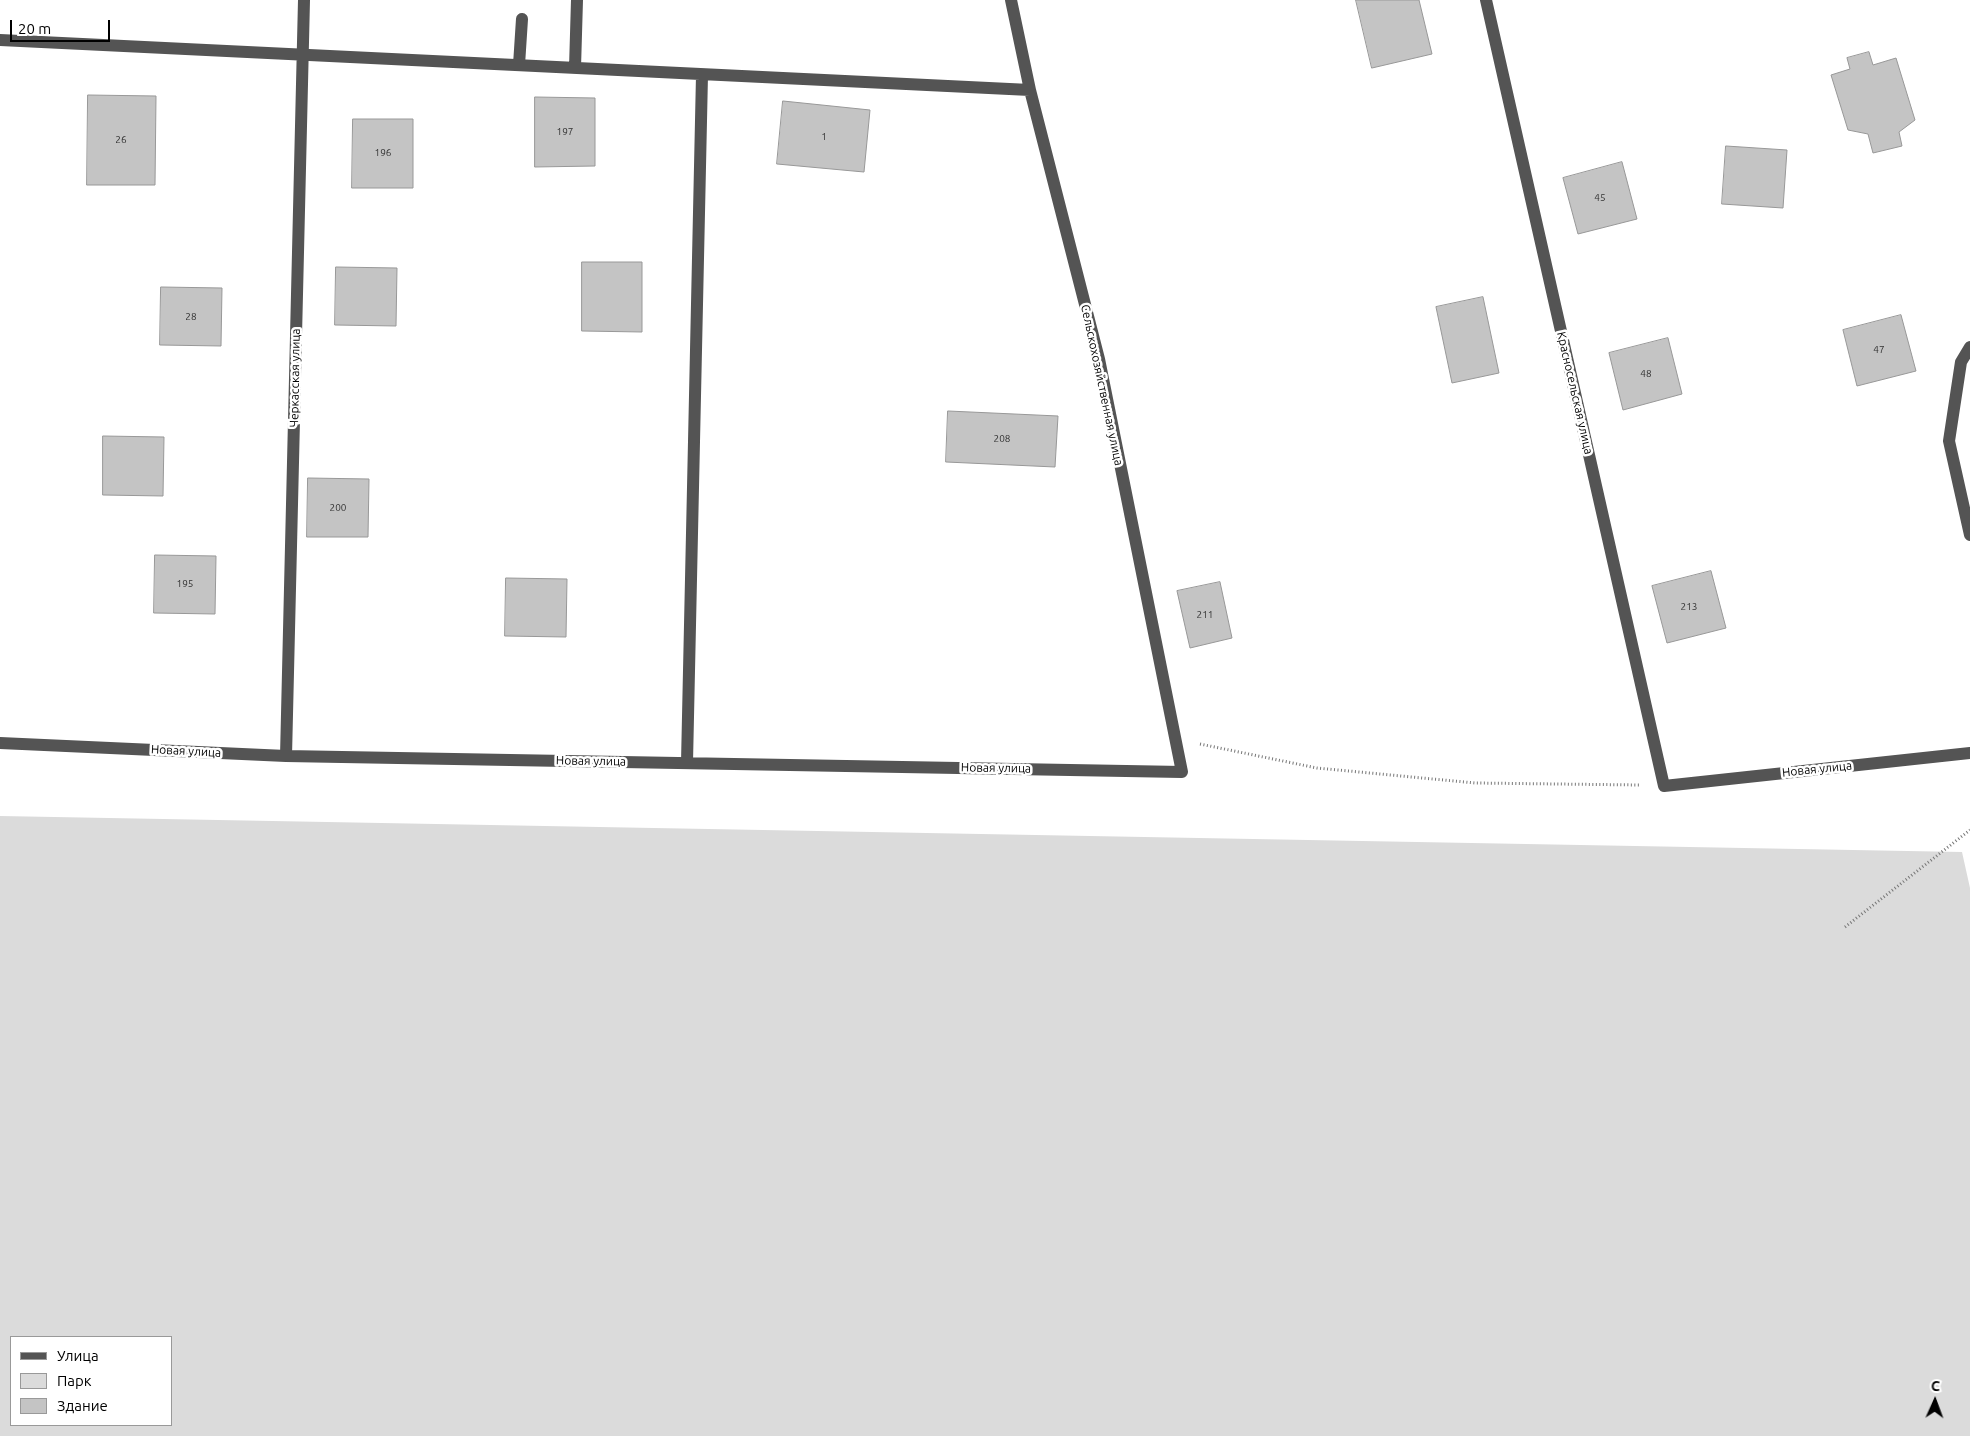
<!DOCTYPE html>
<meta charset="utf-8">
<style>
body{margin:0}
#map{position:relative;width:1970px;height:1436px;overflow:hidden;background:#fff;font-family:Ubuntu,sans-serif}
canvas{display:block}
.legend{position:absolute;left:10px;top:1336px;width:162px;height:90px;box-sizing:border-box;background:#fff;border:1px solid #999;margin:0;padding:6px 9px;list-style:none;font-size:15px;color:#000}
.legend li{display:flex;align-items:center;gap:10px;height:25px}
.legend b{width:25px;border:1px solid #999}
.north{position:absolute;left:1910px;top:1376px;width:50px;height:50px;-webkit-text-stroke:4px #fff;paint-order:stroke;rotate:2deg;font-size:14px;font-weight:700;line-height:20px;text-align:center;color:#000}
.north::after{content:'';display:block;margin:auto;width:18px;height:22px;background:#000;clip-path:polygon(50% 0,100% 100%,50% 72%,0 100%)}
.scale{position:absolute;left:10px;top:20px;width:100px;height:22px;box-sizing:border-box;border:2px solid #000;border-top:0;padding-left:6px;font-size:15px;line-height:18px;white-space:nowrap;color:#000;-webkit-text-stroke:4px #fff;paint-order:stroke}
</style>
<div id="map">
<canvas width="1970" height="1436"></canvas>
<ul class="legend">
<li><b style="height:6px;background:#545454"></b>Улица</li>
<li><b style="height:14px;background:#dbdbdb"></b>Парк</li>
<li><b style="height:14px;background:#c4c4c4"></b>Здание</li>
</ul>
<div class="north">С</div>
<div class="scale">20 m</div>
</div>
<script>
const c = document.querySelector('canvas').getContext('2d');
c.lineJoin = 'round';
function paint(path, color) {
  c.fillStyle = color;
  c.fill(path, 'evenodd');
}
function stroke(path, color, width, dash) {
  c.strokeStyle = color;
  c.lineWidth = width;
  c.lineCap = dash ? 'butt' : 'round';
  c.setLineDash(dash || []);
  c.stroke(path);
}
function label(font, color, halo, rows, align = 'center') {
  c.font = font + ' Ubuntu,sans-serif';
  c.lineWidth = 5;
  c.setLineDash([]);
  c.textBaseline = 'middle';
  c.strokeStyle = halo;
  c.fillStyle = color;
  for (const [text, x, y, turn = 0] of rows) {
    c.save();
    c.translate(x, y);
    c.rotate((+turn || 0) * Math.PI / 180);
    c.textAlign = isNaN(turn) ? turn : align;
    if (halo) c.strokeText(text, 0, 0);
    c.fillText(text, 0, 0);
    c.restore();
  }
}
paint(new Path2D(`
 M0 816 1962 852 1970 888V1436H0ZM11 1337H171V1425H11Z`), '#dbdbdb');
const building = new Path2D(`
 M1356 0H1419L1432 54 1372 68Z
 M1869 52 1873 65 1896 58 1915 120 1899 132 1902 146 1873 153 1868 134 1848 130 1831 75 1850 69 1847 58Z
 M88 95 156 96 155 185H87Z
 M535 97 595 98V166L535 167Z
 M783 101 870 110 864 172 777 164Z
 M353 119H413V188H352Z
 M1726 146 1787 150 1783 208 1722 204Z
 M1622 162 1637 219 1578 234 1563 178Z
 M582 262H642V332L582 331Z
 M336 267 397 268 396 326 335 325Z
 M161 287 222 288 221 346 160 345Z
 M1483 297 1499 373 1452 383 1436 307Z
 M1901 315 1916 371 1857 386 1843 330Z
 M1668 338 1682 394 1623 410 1609 353Z
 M948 411 1058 416 1055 467 946 462Z
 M103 436 164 437 163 496 103 495Z
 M308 478 369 479 368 537H307Z
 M155 555 216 556 215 614 154 613Z
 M1711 571 1726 628 1667 643 1652 586Z
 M506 578 567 579 566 637 505 636Z
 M1220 582 1232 638 1190 648 1177 591Z`);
paint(building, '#c4c4c4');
stroke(building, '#989898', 1);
stroke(new Path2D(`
 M1200 744 1317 768 1475 783 1640 785
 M1845 927 1970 830`), '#767676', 3, [1, 2.5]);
stroke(new Path2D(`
 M1486 0 1664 786 1970 753
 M0 40 1030 90
 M519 65 522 19
 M575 68 577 0
 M1970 347 1961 362 1949 441 1970 535
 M0 743 286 756 1182 772 1099 359 1030 90 1011 0
 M286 756 304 0
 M687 762 702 75`), '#545454', 12);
label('10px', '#313131', null, [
 ["197",565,132],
 ["1",824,137],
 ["26",121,140],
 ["196",383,153],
 ["45",1600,198],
 ["28",191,317],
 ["47",1879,350],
 ["48",1646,374],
 ["208",1002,439],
 ["200",338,508],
 ["195",185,584],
 ["213",1689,607],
 ["211",1205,615]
]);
label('12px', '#000', '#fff', [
 ["Черкасская улица",295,378,-89],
 ["Сельскохозяйственная улица",1102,385,78],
 ["Красносельская улица",1575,393,77],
 ["Новая улица",186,751,3],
 ["Новая улица",591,761,1],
 ["Новая улица",996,768,1],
 ["Новая улица",1817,769,-6]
]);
</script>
